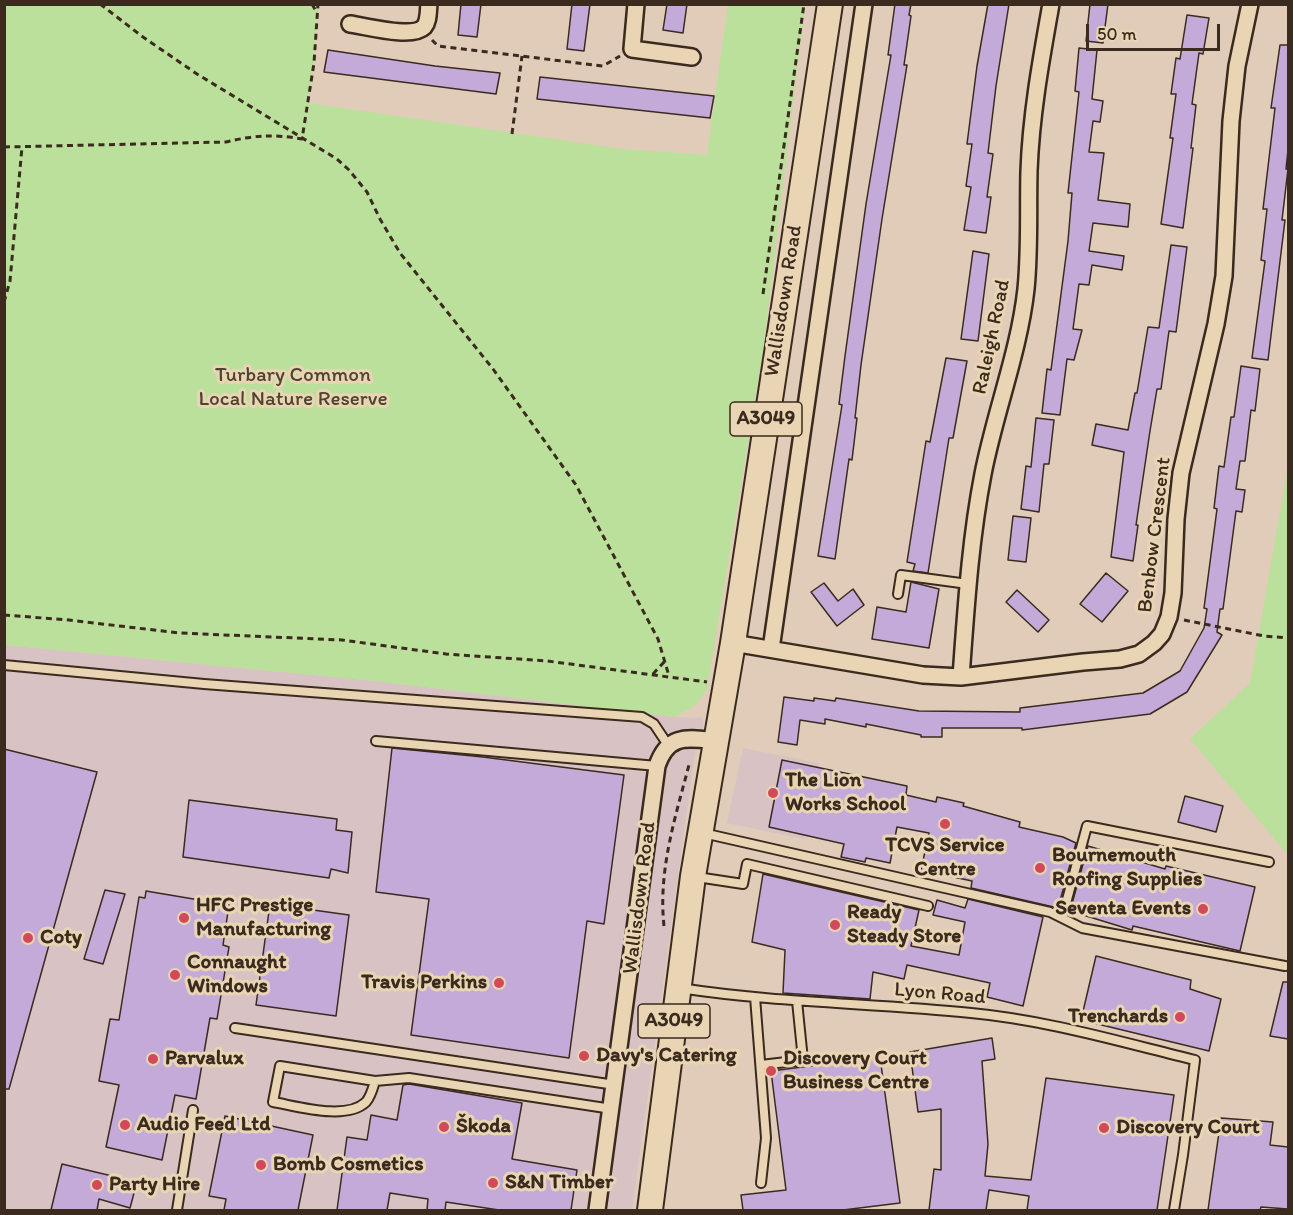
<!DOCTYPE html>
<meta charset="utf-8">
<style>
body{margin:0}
#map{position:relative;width:1293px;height:1215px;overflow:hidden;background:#e1ccba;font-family:Itim,sans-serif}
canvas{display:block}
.frame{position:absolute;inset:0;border:6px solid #3b2a1e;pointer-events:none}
.scale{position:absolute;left:1086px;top:24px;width:134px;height:27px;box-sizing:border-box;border:3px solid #3b2a1e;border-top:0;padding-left:8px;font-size:18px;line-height:21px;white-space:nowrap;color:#3b2a1e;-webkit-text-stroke:4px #e9d5b3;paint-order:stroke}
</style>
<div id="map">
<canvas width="1293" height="1215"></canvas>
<div class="frame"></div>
<div class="scale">50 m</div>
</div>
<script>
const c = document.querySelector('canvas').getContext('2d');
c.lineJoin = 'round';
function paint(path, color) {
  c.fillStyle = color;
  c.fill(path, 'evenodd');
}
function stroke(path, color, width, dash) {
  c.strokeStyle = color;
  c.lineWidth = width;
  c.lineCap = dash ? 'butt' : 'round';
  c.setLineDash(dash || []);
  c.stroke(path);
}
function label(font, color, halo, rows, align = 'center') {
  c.font = font + ' Itim,sans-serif';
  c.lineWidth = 6;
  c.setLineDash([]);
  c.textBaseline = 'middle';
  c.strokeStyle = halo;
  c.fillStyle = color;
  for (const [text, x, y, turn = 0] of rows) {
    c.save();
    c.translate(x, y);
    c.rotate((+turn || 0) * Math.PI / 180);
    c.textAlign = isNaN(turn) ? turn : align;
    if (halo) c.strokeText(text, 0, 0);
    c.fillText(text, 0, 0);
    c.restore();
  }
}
paint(new Path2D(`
 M4 645 375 681 673 717 703 718V739L697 738 632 1210H5Z
 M743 748 819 763 804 839 727 823Z`), '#d8c2c3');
paint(new Path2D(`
 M4 5H318L314 63 308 103 623 149 707 155 728 5H805L763 351 707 689 696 705 674 717 375 681 5 645Z
 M1288 466V855L1190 739 1250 683Z`), '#bae09b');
const building = new Path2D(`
 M461 4H481L477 37 458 35Z
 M572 4H590L584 51 567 49Z
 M667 4H687L683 33 663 30Z
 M895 4H911L909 15 911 16 904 65H907L882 219 861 365 855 418H857L852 460 849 459 835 559 818 556 842 405 839 404 845 356 866 204 891 55H888Z
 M988 4H1009L996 86 988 153 993 154 987 197H991L986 233 964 230 971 187 966 186 972 144H967L977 66Z
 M1090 4H1108L1103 43 1086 41Z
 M1187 15 1209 18 1203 54 1199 53 1192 104 1196 105 1191 148H1193L1183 228 1161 224 1173 138H1170L1176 94H1171L1176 58 1180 59Z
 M1280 45H1288V150L1286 169H1288L1282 220H1285L1268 360 1252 358 1265 261 1261 260 1267 209H1263L1275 108H1271Z
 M1079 48 1097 50 1092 99 1103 101 1100 122 1093 121 1089 152 1104 153 1098 200 1130 204 1128 227 1093 223 1089 251 1124 256 1122 270 1092 265 1089 285 1079 284 1073 329 1082 330 1074 360 1067 359 1060 415 1042 413 1047 369 1051 370 1068 241 1072 193H1068L1079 92 1075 91Z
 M328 50 435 66 500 73 496 94 324 72Z
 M540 77 714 96 710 118 537 99Z
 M1171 245 1187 247 1176 332 1169 331 1161 389H1157L1150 431 1136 525H1138L1133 561 1111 557 1124 452 1092 445 1096 424 1128 430 1135 393H1137L1148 327 1159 328Z
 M973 251 989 254 978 341 961 339Z
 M946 358 967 361 953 438H949L928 573 913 571 915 564 907 562 926 441 930 442Z
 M1241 366 1260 369 1255 411 1251 410 1245 461H1240L1236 489 1245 490 1242 512 1236 511 1223 609H1220L1217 632 1222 635 1187 692 1150 714 1022 730V728H942V737H921V735L866 724V727L825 719V724L800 720 797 745 778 742 784 697 814 701V698L835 701 836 698 919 711 1020 712V708L1143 693 1180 671 1204 628 1207 609 1204 608 1217 509 1214 508 1219 466 1224 467 1231 417H1234Z
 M1036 418 1054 420 1049 464H1044L1039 512 1021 509 1026 466 1031 467Z
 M1013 516 1031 518 1026 562 1008 560Z
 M1106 573 1128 591 1102 622 1080 604Z
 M911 582 939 589 929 648 872 639 877 607 906 612Z
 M824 583 838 601 853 589 864 605 837 626 811 592Z
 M1017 590 1049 620 1038 632 1006 602Z
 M392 748 483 757 624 775 604 924 587 921 569 1058 411 1035 429 899 376 892Z
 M4 749 97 772 9 1089H4Z
 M782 760 907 786 906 795 936 802 937 797 964 803 963 806 1020 822 1019 827 1063 837 1076 843 1058 908 971 888 972 881 921 870 929 833 897 827 890 863 866 858 865 862 841 857 844 844 769 827Z
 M1185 796 1223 806 1216 832 1178 822Z
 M189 800 337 819 336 830 352 832 348 873 331 869 329 878 183 857Z
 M1088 846 1165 869 1166 866 1255 887 1240 951 1133 926 1132 930 1070 911Z
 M763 874 919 910 911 946 959 955 965 922 933 915 937 900 965 908 968 899 1043 917 1023 1006 987 997 990 983 907 965 904 979 873 972 870 999 783 993 785 950 752 942Z
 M105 890 125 894 103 964 84 959Z
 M146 891 229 905 223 945 229 947 217 1019 210 1018 196 1099 175 1095 162 1160 106 1147 119 1085 99 1081 110 1019 119 1020 139 897 145 898Z
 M270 904 349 915 336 1016 256 1005Z
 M1096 956 1191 980 1190 989 1221 999 1209 1051 1081 1020Z
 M1283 982H1288V1039L1270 1036Z
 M992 1038 995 1059 982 1061 988 1144 985 1176 1031 1180 1046 1078 1174 1095 1157 1210H1027L1029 1196 989 1190 986 1210H929L934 1169 941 1170V1109L918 1112 910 1052Z
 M880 1057 900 1203 843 1210H743L741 1195 786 1190 771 1071Z
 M409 1084 522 1103 512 1159 577 1170 571 1210H499L446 1202 445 1210H427L428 1199 390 1193 387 1210H337L347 1137 367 1140 371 1115 397 1120 403 1085Z
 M225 1116 313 1135 298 1210H224L226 1199 209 1196Z
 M1221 1118 1273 1122 1270 1145 1288 1147V1209L1261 1207 1260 1210H1208Z
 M62 1164 137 1182 130 1208 99 1199 97 1210H51Z`);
paint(building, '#c3aad8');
stroke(building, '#3b2a1e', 1.5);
const lane = new Path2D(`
 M898 594 901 575 968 584
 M4 665 204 684 642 717 654 724 668 745
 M376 741 657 766
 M703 833 1050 912 1082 928 1285 966
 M697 877 743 884 747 864 928 906
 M1062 918 1087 826 1269 862
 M680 988C777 1003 874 1003 971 1013 1047 1020 1121 1042 1195 1060L1183 1155 1174 1210
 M755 997 766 1138 761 1183
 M235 1028 615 1085
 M761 1065 803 1060 797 1001
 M375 1081C373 1088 371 1096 366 1102 346 1121 297 1106 273 1102L280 1066 375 1081 409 1078 612 1109
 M177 1210 193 1110`);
const street = new Path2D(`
 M636 4 632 49 692 57
 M350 24C366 26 412 39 424 27 429 21 428 12 429 4
 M733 643 923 675 961 677 1083 662 1120 659 1139 654 1154 643 1162 634 1169 617 1173 593 1176 519 1181 473 1216 324 1224 276 1231 121 1237 66 1250 4
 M771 649 864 4
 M961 677C966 609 970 541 983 474 995 412 1019 352 1026 289 1030 249 1028 210 1029 171 1031 115 1041 60 1051 4
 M597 1210 657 766C668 733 688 738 717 741`);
const primary = new Path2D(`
 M650 1210 693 876 733 643 830 4`);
stroke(lane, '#3b2a1e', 12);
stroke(street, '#3b2a1e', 20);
stroke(primary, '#3b2a1e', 28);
stroke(new Path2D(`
 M100 4 143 37 197 74 337 159 349 170 367 192 380 219 400 253 493 369 576 485 658 639 669 676
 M312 4 316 11
 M432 40 438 46 603 66 620 56
 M512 134 522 56
 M4 147 226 142C256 135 272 134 302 139L314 63 318 4
 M763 294 804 4
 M4 302 10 281 22 147
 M4 615 69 620 179 633 342 640 446 654 547 661 707 682
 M1184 620 1264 636 1288 638
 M653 674 665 661
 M664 926C658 871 675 818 689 765`), '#3b2a1e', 3, [6, 4.5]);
stroke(lane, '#e9d5b3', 8);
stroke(street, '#e9d5b3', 15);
stroke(primary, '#e9d5b3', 24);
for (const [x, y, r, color] of [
 [773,793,6,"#d1495b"],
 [945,824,6,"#d1495b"],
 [1040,868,6,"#d1495b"],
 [1203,909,6,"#d1495b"],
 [184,918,6,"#d1495b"],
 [835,925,6,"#d1495b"],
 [28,938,6,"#d1495b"],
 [175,975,6,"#d1495b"],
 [499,983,6,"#d1495b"],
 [1180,1017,6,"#d1495b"],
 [584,1056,6,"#d1495b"],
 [153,1059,6,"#d1495b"],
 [771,1071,6,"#d1495b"],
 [125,1125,6,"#d1495b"],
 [444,1127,6,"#d1495b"],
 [1104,1128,6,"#d1495b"],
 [261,1165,6,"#d1495b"],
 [493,1183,6,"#d1495b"],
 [97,1185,6,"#d1495b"]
]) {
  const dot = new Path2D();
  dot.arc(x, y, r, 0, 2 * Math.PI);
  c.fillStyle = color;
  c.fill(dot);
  stroke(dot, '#e9d5b3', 2);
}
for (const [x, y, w] of [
 [766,419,72],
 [674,1021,72]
]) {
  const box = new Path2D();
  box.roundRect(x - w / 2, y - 17, w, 34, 4.5);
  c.fillStyle = '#e9d5b3';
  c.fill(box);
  stroke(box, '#3b2a1e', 1.5);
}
label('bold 20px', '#3b2a1e', null, [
 ["A3049",766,419],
 ["A3049",674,1021]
]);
label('21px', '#3b2a1e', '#e9d5b3', [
 ["Wallisdown Road",784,301,-81],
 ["Raleigh Road",992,337,-78],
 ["Benbow Crescent",1155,535,-83],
 ["Wallisdown Road",640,898,-83],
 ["Lyon Road",940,994,5]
]);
label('21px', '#4e4531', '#e9d5b3', [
 ["Turbary Common",293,376],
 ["Local Nature Reserve",293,400]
]);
label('bold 21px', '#3b2a1e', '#e9d5b3', [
 ["The Lion",785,781],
 ["Works School",785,805],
 ["TCVS Service",945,846,"center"],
 ["Centre",945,870,"center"],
 ["Bournemouth",1052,856],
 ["Roofing Supplies",1052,880],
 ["HFC Prestige",196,906],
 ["Manufacturing",196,930],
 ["Seventa Events",1191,909,"right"],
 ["Ready",847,913],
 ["Steady Store",847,937],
 ["Coty",40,938],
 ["Connaught",187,963],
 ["Windows",187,987],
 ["Travis Perkins",487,983,"right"],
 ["Trenchards",1168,1017,"right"],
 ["Davy's Catering",596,1056],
 ["Parvalux",165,1059],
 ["Discovery Court",783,1059],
 ["Business Centre",783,1083],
 ["Audio Feed Ltd",137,1125],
 ["Škoda",456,1127],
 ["Discovery Court",1116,1128],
 ["Bomb Cosmetics",273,1165],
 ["S&N Timber",505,1183],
 ["Party Hire",109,1185]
], 'left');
</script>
